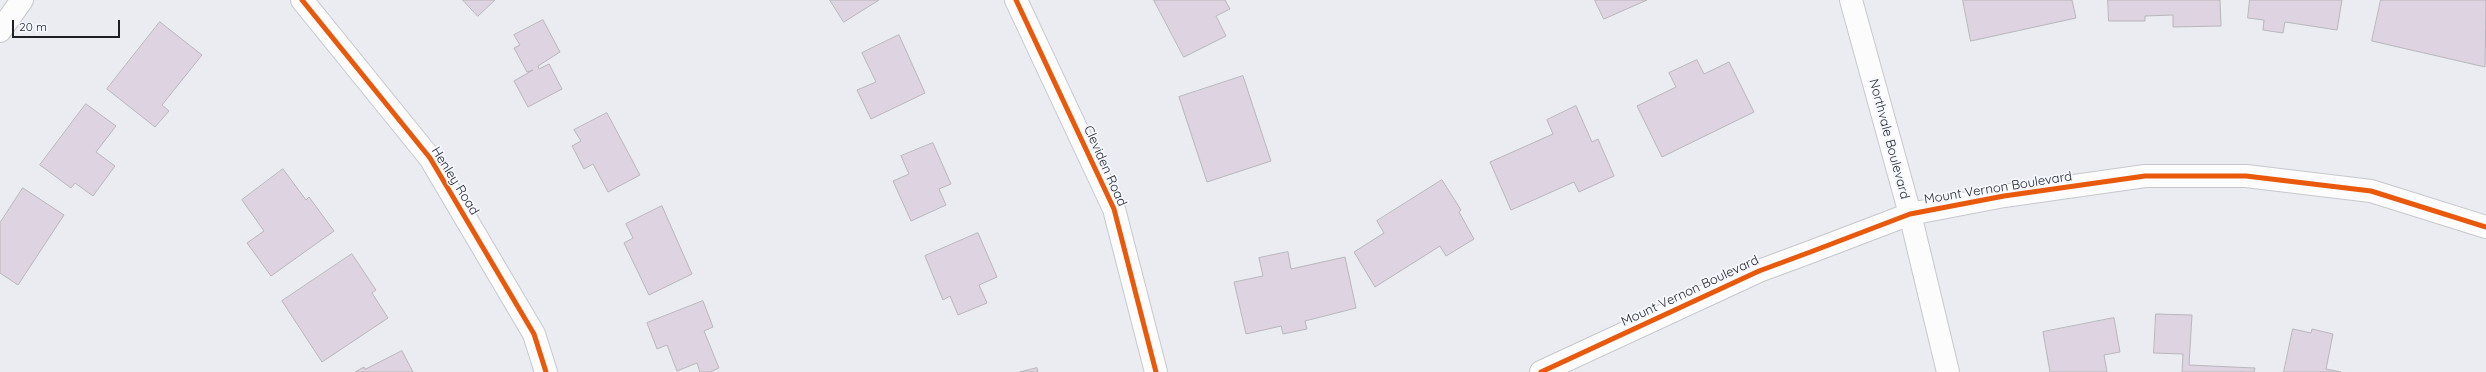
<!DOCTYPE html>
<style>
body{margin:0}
#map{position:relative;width:2486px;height:372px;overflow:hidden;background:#eaecf2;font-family:Quicksand,sans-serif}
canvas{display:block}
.scale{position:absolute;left:12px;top:20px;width:108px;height:18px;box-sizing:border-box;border:2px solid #1d1f23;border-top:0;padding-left:5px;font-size:12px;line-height:14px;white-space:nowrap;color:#1d1f23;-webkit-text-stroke:3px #f6f8ff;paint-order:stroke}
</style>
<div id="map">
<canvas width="2486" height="372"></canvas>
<div class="scale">20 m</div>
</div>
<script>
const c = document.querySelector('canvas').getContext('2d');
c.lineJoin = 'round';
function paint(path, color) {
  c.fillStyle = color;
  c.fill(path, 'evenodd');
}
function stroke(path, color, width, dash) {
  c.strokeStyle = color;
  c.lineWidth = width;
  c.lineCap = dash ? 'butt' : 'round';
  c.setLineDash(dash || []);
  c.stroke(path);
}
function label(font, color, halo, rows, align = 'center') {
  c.font = font + ' Quicksand,sans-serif';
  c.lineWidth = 3.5;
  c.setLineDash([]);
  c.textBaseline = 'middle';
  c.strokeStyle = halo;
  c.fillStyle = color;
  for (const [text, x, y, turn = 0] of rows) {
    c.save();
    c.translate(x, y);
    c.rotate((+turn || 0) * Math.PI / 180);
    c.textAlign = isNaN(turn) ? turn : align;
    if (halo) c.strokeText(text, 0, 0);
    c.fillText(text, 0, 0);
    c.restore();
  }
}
const building = new Path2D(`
 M463 0H495L478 16Z
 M830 0H879L844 22Z
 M1154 0H1225L1230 9 1216 16 1226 36 1184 57Z
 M1595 0H1647L1604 19Z
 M1963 0H2072L2076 18 1971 41Z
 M2108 0H2220L2221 26 2173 27V15L2145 16V21H2109Z
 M2250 0H2342L2337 30 2285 22 2283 33 2263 30 2264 20 2248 18Z
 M2381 0H2486L2485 67 2372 41Z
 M543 20 560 52 538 66 539 69 549 64 562 89 528 107 514 81 533 70 527 72 514 48 520 45 514 35Z
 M160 22 202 55 162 105 169 111 155 127 107 89Z
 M899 35 925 93 871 119 857 90 876 82 862 53Z
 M1697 60 1704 74 1729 62 1754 112 1662 157 1637 106 1676 87 1669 73Z
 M1243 76 1271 161 1207 182 1179 97Z
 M86 104 116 126 96 152 115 166 93 196 75 183 71 188 40 165Z
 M1576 106 1592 142 1598 139 1614 176 1579 192 1574 182 1511 210 1490 162 1553 134 1547 120Z
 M607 113 640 175 608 192 593 164 584 169 572 146 581 141 574 130Z
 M933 143 951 184 939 189 946 205 911 221 893 181 909 174 901 156Z
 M283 169 306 200 309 197 334 231 271 276 247 243 264 231 242 200Z
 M1442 180 1461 210 1459 212 1474 239 1446 256 1440 246 1375 287 1354 252 1384 233 1377 221Z
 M23 188 64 215 18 285 0 273V223Z
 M662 206 692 274 649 295 624 243 633 238 626 224Z
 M978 233 997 277 979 285 987 303 958 315 950 296 943 300 925 256Z
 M1288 252 1291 269 1345 257 1356 308 1305 321 1307 329 1283 334 1281 326 1246 334 1234 282 1263 276 1259 258Z
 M352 254 376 290 372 293 388 318 322 362 282 301Z
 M703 301 713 327 704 331 719 368 710 372H700L697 363 677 371 667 345 657 349 647 323Z
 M2156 314 2192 315 2189 365 2255 368 2254 372H2182L2183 354 2154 353Z
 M2114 318 2120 352 2104 355 2107 372H2050L2043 332Z
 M2293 329 2311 333 2312 329 2333 334 2326 369 2341 372H2284Z
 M402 351 413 372H355L364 367 365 369Z
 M1037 368 1038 372H1020Z`);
paint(building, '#ded3e0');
stroke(building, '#b7b6ba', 1);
const minor = new Path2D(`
 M302 0 430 158 534 334 546 372
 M1016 0 1114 209 1156 372
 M1851 0 1910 214 1948 372
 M0 31 22 0
 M1541 372 1759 271 1813 251 1910 214 2004 196 2145 176H2246L2371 191 2486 227`);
stroke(minor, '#c7c8cd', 24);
stroke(minor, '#fcfcfd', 22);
stroke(new Path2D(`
 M302 0 430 158 534 334 546 372
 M1016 0 1114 209 1156 372
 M1541 372 1759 271 1813 251 1910 214 2004 196 2145 176H2246L2371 191 2486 227`), '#e8590c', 5);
label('13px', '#1d1f23', '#f6f8ff', [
 ["Northvale Boulevard",1889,139,75],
 ["Cleviden Road",1105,166,66],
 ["Henley Road",455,181,58],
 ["Mount Vernon Boulevard",1998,188,-9],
 ["Mount Vernon Boulevard",1690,291,-25]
]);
</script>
